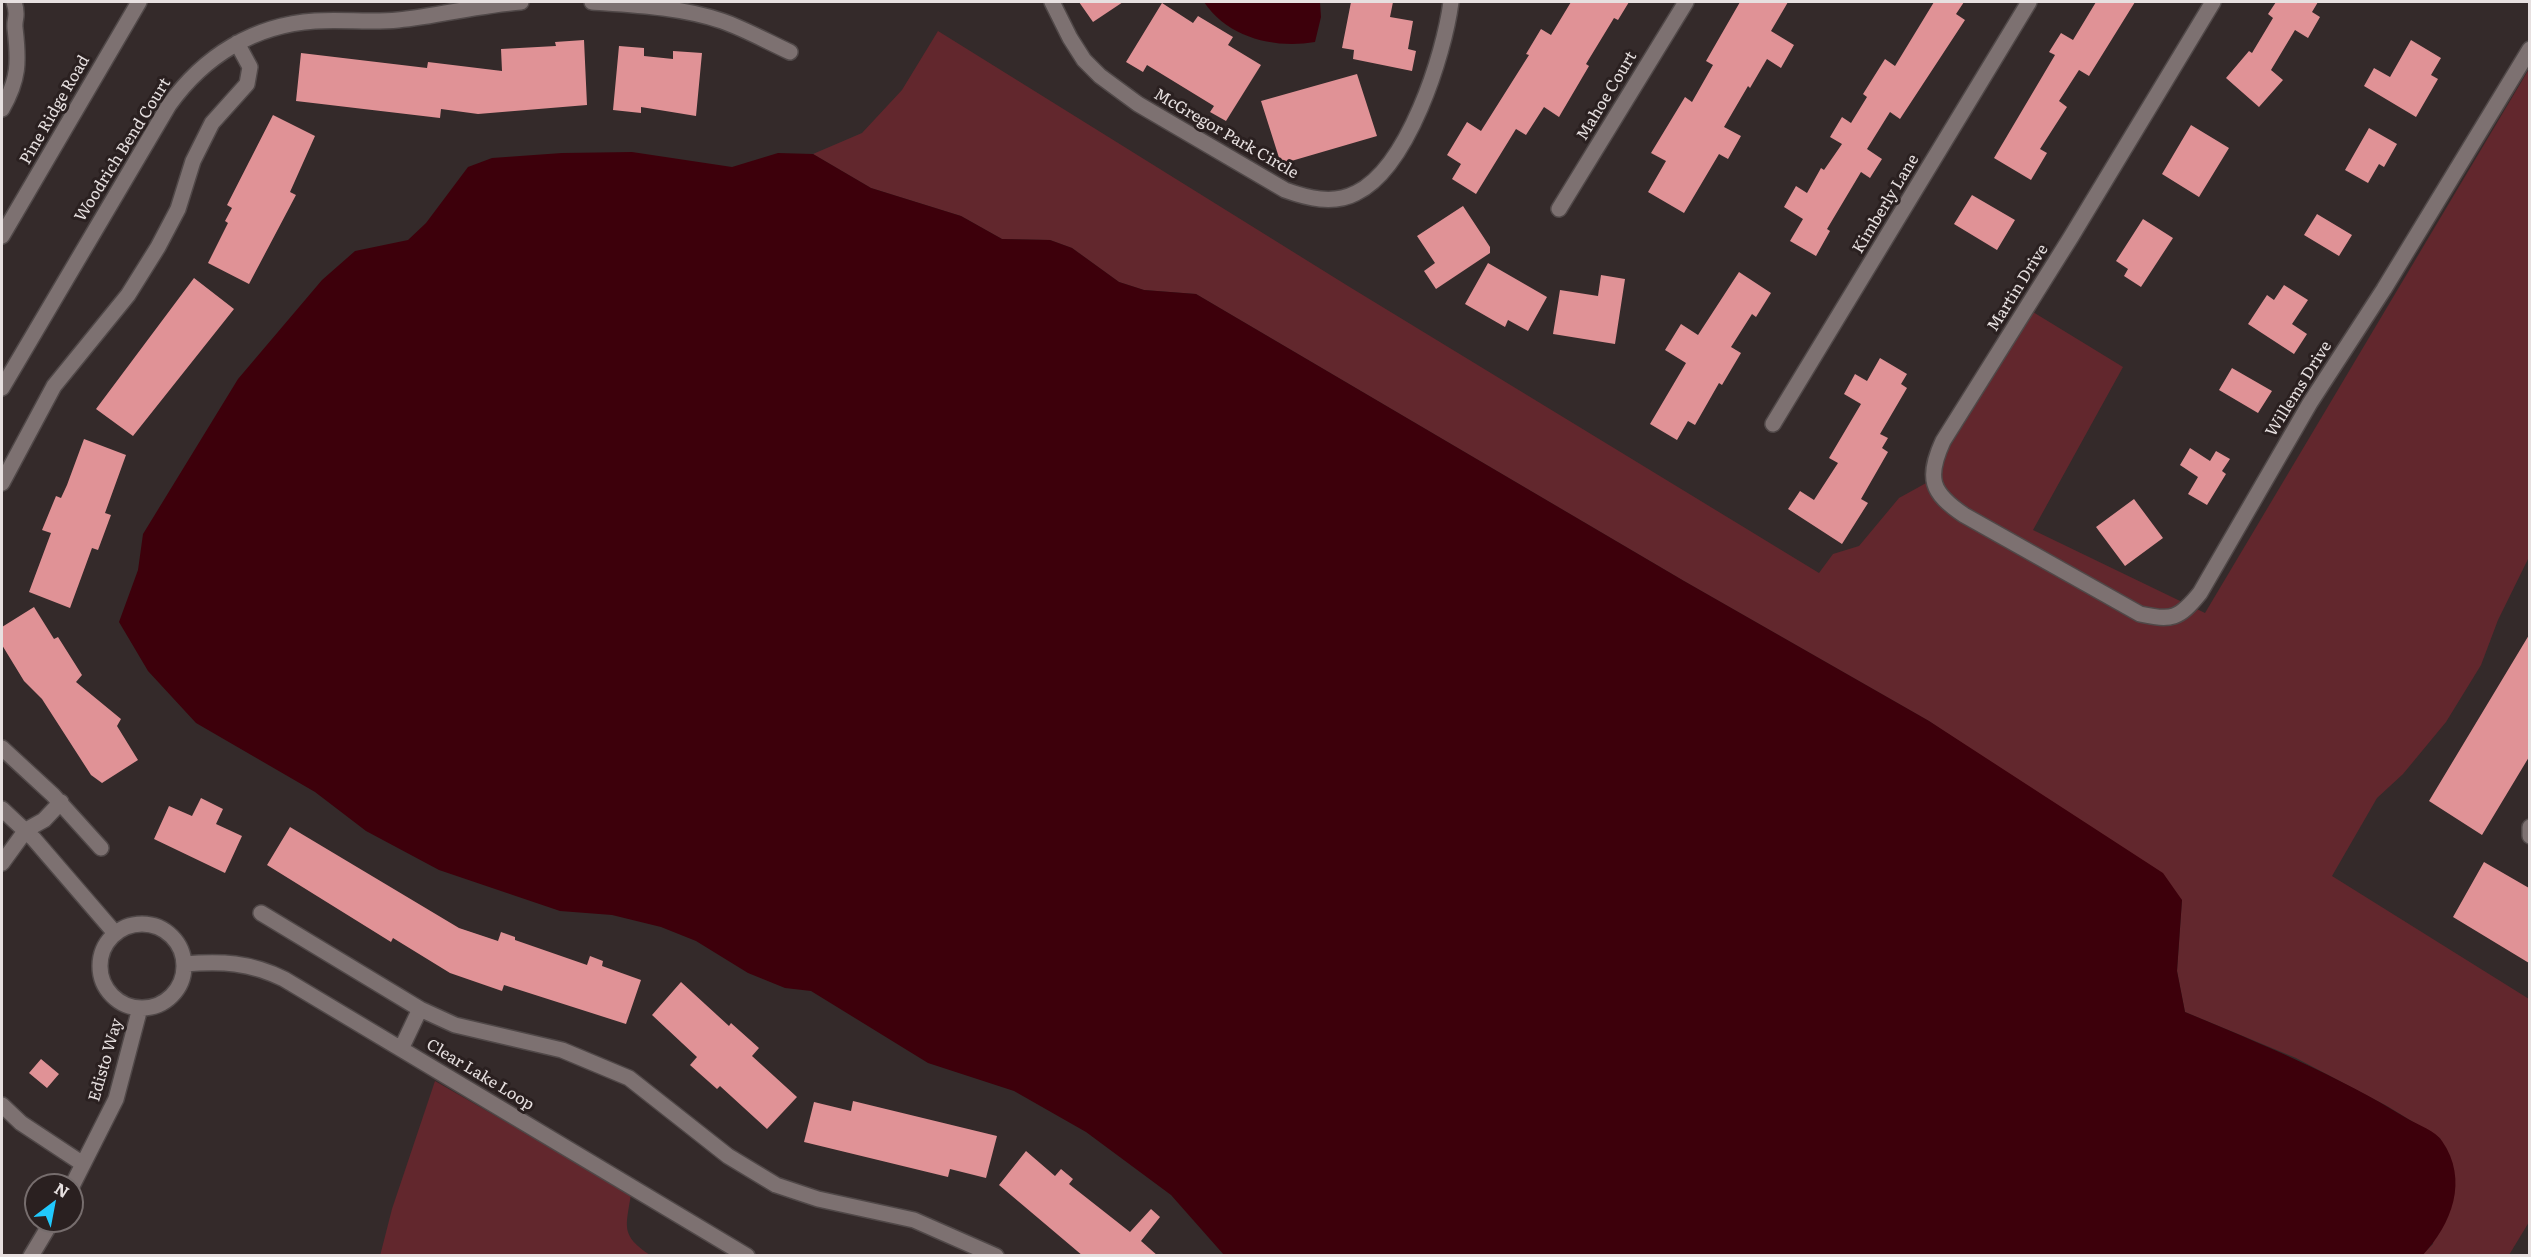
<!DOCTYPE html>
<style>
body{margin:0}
#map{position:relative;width:2531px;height:1257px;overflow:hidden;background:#342a2a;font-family:Literata,serif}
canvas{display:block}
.frame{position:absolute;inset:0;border:3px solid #e7e0e0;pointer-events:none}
.north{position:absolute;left:24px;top:1173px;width:60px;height:60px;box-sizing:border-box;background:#2a2020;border:2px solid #766d6d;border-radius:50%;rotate:32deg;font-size:16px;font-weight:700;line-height:24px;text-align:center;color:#e7e0e0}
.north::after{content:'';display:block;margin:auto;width:21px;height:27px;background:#21c9fd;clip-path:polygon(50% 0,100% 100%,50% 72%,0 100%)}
</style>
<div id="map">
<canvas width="2531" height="1257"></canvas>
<div class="frame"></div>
<div class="north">N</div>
</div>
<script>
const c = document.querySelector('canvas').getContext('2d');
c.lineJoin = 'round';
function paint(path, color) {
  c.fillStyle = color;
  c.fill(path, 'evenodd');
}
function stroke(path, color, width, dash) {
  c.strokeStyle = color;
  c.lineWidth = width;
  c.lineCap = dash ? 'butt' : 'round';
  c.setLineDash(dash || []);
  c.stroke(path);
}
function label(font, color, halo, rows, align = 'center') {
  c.font = font + ' Literata,serif';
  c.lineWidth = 6;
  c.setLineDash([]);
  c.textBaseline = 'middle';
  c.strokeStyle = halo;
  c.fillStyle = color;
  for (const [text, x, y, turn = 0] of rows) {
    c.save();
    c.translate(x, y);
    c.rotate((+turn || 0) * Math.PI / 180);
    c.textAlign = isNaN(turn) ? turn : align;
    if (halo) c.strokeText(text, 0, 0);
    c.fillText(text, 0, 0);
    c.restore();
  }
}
paint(new Path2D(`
 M938 31 1348 286 1819 573 1833 554 1859 546 1899 498 1928 482 2033 312 2123 367 2033 530 2205 613 2529 69V557L2498 620 2481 665 2446 722 2403 774 2377 798 2332 876 2529 999V1222L2509 1255H2422L2433 1244 2441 1139 2387 1106 2296 1058 2185 1012 2177 971 2182 900 2022 784 1929 721 1684 581 1196 294 1144 290 1119 282 1072 248 1050 240 1002 239 961 216 871 188 813 154 862 133 902 90Z
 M435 1081 631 1194C626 1227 620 1235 650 1255L380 1256 392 1209Z`), '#62272d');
paint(new Path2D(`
 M1204 2H1320L1321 17 1315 42C1275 49 1228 38 1204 2Z
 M632 152 732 167 778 153 813 154 871 188 961 216 1002 239 1050 240 1072 248 1119 282 1144 290 1196 294 1684 581 1929 721 2163 873 2182 900 2177 971 2185 1012C2262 1044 2337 1075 2408 1119 2418 1125 2436 1131 2442 1141 2469 1180 2452 1224 2422 1256L1224 1255 1171 1195 1086 1132 1014 1091 928 1063 811 991 785 988 748 973 696 941 661 927 612 915 560 911 439 870 366 831 315 792 196 723 148 671 119 622 138 570 143 534 238 379 322 280 355 251 408 240 426 223 468 167 492 158 562 153Z`), '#3d000b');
paint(new Path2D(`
 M1079 2H1123L1093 22Z
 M1351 2H1393L1390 17 1413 21 1408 49 1416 51 1412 71 1353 59 1354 50 1342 48Z
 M1571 2H1629L1618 20 1614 18 1586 64 1589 66 1559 117 1544 107 1526 135 1516 129 1476 194 1452 179 1461 164 1447 155 1467 122 1481 131 1529 55 1526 54 1541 29 1551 35Z
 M1740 2H1788L1771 31 1794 45 1781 68 1767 59 1750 88 1748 86 1724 127 1741 136 1728 159 1719 154 1684 213 1648 192 1666 161 1651 153 1685 97 1692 102 1713 65 1706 61Z
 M1934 2H1964L1956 14 1965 20 1900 119 1890 112 1867 149 1882 159 1870 178 1861 172 1827 229 1830 231 1816 256 1790 241 1803 219 1784 207 1796 186 1807 193 1821 168 1824 170 1842 144 1830 137 1842 117 1851 123 1867 97 1863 94 1885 59 1895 66Z
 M2096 2H2135L2089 76 2079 70 2059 101 2067 107 2040 149 2047 153 2031 180 1994 158 2055 55 2049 52 2061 33 2073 40Z
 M2276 2H2318L2312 12 2320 17 2308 38 2295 30 2271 70 2283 80 2259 107 2226 78 2249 51 2252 53 2273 18 2268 14Z
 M1162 3 1193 23 1198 16 1233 37 1228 45 1261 65 1226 121 1210 112 1214 106 1147 65 1143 72 1126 62Z
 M584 40 587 105 478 114 441 109 440 118 296 101 301 53 427 68 428 62 502 71 501 49 556 46 555 42Z
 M2411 40 2441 58 2431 75 2438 79 2416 117 2364 86 2374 68 2390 77Z
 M619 46 644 48V56L673 59V51L702 53 696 116 641 107V113L613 110Z
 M1357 74 1377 136 1281 164 1261 101Z
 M273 115 315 136 290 192 296 195 249 284 208 263 228 223 225 221 232 208 227 205Z
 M2191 125 2229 148 2199 197 2162 174Z
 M2369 128 2397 144 2384 167 2379 164 2368 183 2345 170Z
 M1972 195 2015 220 1997 250 1954 224Z
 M1463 206 1490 247V253L1436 289 1424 271 1435 263 1417 236Z
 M2317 214 2352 235 2339 256 2304 235Z
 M2143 219 2173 238 2141 287 2124 276 2128 269 2116 261Z
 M1488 263 1547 297 1528 331 1508 320 1505 327 1465 304Z
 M1739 272 1771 293 1756 317 1752 314 1731 347 1741 353 1722 385 1719 383 1695 425 1688 421 1677 440 1650 424 1686 363 1665 350 1681 324 1698 335Z
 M1601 275 1625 279 1615 344 1553 334 1560 290 1598 296Z
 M194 278 234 309 133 436 96 409Z
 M2284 285 2308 300 2292 324 2307 334 2294 354 2248 324 2267 295 2274 300Z
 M1880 358 1907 374 1901 384 1907 388 1880 434 1888 438 1882 448 1888 452 1861 499 1868 503 1842 544 1788 509 1800 491 1814 500 1838 463 1829 458 1861 404 1844 394 1855 374 1867 381Z
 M2232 368 2272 391 2258 413 2219 390Z
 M84 439 126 455 105 513 111 515 98 550 92 548 70 608 29 592 51 533 42 530 56 496 61 498 67 485Z
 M2190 448 2210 461 2216 451 2230 459 2222 471 2226 474 2207 505 2188 494 2198 477 2180 465Z
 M2134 499 2163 538 2125 566 2096 527Z
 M34 607 54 639 58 637 82 675 76 682 121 719 117 726 138 760 102 783 91 775 42 699 24 681 2 645V627Z
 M2529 635V757L2482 835 2429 801Z
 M201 798 223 809 216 824 242 836 225 873 154 839 169 806 192 816Z
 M290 827 459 928 498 941 501 932 515 937V940L587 965 590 956 603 961 602 966 641 980 626 1024 504 985 502 991 450 973 393 938 391 942 267 865Z
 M2484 862 2529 888V963L2453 917Z
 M681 982 729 1026 731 1023 759 1048 752 1056 797 1097 767 1129 720 1086 717 1089 690 1065 697 1057 652 1015Z
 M41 1059 59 1074 47 1088 29 1073Z
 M853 1101 997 1136 986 1178 950 1169 948 1177 804 1142 814 1102 851 1111Z
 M1026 1151 1055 1176 1061 1169 1073 1179 1069 1184 1130 1232 1151 1209 1160 1217 1141 1241 1158 1256H1083L999 1185Z`), '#e09296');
const minor = new Path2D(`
 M592 2C635 5 681 7 722 21 745 29 768 42 790 52
 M1052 2 1070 38 1084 60 1100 76 1138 104 1285 190C1307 198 1333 205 1356 193 1408 168 1444 55 1451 2
 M2213 2 2071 237 1943 441C1926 478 1931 493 1964 515L2140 614C2172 621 2179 619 2200 593L2310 403 2384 289 2530 49
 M2 109C19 79 19 62 15 28 14 17 19 17 14 2
 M1559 209 1686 2
 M2 236 139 2
 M2 388 169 105C204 56 254 25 315 21 343 19 370 23 398 20 439 16 479 5 521 2
 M1773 424 2029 2
 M2 483 54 386 128 295 158 247 178 209 193 161 212 123 247 84 250 67 237 43
 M2 748 53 795 101 848
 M2 809 34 839 115 933
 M2530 827V836
 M2 863 26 830 44 820 61 802
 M261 913 420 1009 401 1049
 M100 966a42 42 0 1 1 84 0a42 42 0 1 1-84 0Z
 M184 964C222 961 249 962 284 979L747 1256
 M420 1009 455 1025 562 1050 629 1078 728 1156 776 1185 818 1199 914 1220 996 1256
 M2 1105 21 1123 83 1164
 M72 1186 116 1099 140 1008
 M31 1256 52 1221`);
stroke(minor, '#504848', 18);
stroke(minor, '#7d7171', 15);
label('16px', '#e7e0e0', '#2a2020', [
 ["Mahoe Court",1607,96,-59],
 ["Pine Ridge Road",55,110,-60],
 ["McGregor Park Circle",1226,134,30],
 ["Woodrich Bend Court",123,150,-58],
 ["Kimberly Lane",1886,204,-59],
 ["Martin Drive",2018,288,-58],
 ["Willems Drive",2299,389,-58],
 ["Edisto Way",106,1060,-74],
 ["Clear Lake Loop",480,1075,31]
]);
</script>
